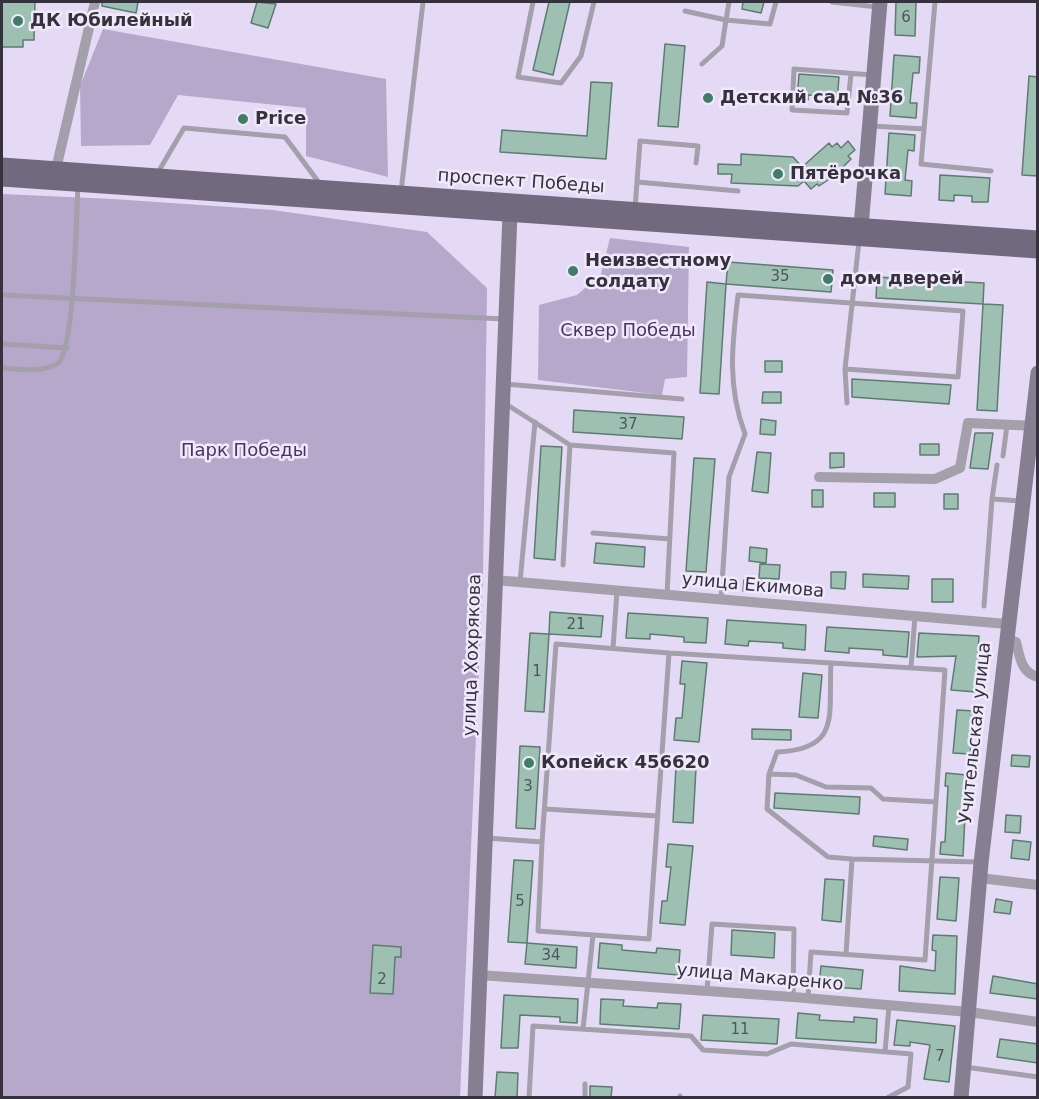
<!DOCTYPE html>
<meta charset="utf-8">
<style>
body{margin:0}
#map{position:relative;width:1039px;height:1099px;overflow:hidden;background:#e5daf6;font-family:"DejaVu Sans",sans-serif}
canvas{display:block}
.frame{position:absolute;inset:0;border:3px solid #36323d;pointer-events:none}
</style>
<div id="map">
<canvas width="1039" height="1099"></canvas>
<div class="frame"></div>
</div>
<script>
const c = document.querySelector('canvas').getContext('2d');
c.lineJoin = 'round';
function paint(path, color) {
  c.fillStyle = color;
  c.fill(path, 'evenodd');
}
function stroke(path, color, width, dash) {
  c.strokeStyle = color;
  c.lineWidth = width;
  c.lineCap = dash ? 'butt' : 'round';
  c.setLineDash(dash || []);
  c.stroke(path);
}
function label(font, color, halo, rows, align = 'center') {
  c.font = font + ' "DejaVu Sans",sans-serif';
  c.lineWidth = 5;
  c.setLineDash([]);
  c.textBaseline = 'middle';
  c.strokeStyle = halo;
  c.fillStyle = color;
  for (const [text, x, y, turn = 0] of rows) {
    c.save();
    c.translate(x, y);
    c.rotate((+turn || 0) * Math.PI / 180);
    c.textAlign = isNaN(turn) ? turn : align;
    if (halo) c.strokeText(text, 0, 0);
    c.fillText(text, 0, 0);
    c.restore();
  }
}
paint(new Path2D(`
 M103 29 386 79 388 177 306 156V108L178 95 150 145 81 146 80 86Z
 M2 194 113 199 273 210 427 232 487 288 483 577 460 1097H2Z
 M610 238 689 247 687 377 665 379 662 395 538 380 539 305 577 295 601 274Z`), '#b5a8ca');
const building = new Path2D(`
 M2 2H35L34 40H23V47H2Z
 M102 2H138L136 13 102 6Z
 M257 2 276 4 268 28 251 23Z
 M549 2H570L553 75 533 70Z
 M743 2H764L761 13 742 9Z
 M896 2H916L915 36 895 35Z
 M665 44 685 46 678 127 658 126Z
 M894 55 920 57 919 73H913L910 103H917L916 118 890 116Z
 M799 74 839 77 837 102 826 101V96L808 95V100L797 99Z
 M1029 76 1038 77V176L1022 175Z
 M591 82 612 83 606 159 500 152 502 130 587 136Z
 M889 133 915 135 914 151 908 150 905 180 912 181 911 196 885 194Z
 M848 141 855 150 848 156 851 159 841 169 843 171 832 180 831 178 819 186 817 184 811 189 804 181 798 186 731 183 732 174H718V164L741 165V154L793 157 802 167 829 143 832 147 837 143 841 148Z
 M940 175 990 178 988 202H972V196L954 195V201L939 200Z
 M728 262 833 270 831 292 726 284Z
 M877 277 984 283 983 304 876 298Z
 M707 282 726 284 719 394 700 393Z
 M983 304 1003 305 997 411 977 410Z
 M765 361H782V372H765Z
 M852 379 951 385 949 404 852 397Z
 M763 392H781V403H762Z
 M574 410 684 417 682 439 573 432Z
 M761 419 776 421 775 435 760 434Z
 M975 433H993L988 469 970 468Z
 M920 444H939V455H920Z
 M541 446 562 447 555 560 534 558Z
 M757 452 771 453 768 493 752 491Z
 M830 453H844V467L830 468Z
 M694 458 715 459 706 572 686 571Z
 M812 490H823V507H812Z
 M874 493H895V507H874Z
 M944 494H958V509H944Z
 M596 543 645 547 644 567 594 563Z
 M750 547 767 549 766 563 749 561Z
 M760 564 780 565 779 579 759 578Z
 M831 572H846L845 589 831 588Z
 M863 574 909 576 908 589 863 587Z
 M932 579H953V602H932Z
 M744 580H761V591H743Z
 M550 612 603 616 601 637 549 634Z
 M628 613 708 618 706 643 684 642V637L650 634V639L626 638Z
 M727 620 806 625 805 650 783 648V643L749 641 748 646 725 644Z
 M827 627 909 632 907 657 883 655V650L849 648V653L825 651Z
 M530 633 549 634 544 712 525 711Z
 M919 633 979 636 976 692 951 690 956 656 917 657Z
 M682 661 707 663 699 742 674 740 676 718H682L685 684H680Z
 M803 673 822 675 818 718 799 717Z
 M957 710 974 711 970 754 953 753Z
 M752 729 791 730V740L752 739Z
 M520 746 540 747 535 829 516 828Z
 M1012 755 1030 756 1029 767 1011 766Z
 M676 766 696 768 693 823 673 822Z
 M946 773 967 775 963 856 940 854 941 842H945L948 786H945Z
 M775 793 860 797 859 814 774 808Z
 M1006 815 1021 816 1020 833 1005 832Z
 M874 836 908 839 907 850 873 846Z
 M1013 840 1031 842 1029 860 1011 858Z
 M668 844 693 846 685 925 660 923 662 901H667L671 867H666Z
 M514 860 533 861 527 943 508 942Z
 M940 877 959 878 956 921 937 919Z
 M825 879 844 880 841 922 822 920Z
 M996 899 1012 902 1010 914 994 912Z
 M732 930 775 933 774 958 731 955Z
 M933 935 957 936 955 994 899 991 900 966 935 971 936 951 932 950Z
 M527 943 577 947 576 968 525 964Z
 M600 943 622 945V950L656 953 657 948 680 950 678 975 598 968Z
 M373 945 401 947V957H395L393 994 370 993Z
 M821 966 863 970 861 989 819 986Z
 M993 976 1038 984V999L990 993Z
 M504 995 578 999 577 1023 560 1022V1017L520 1015 518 1048H501Z
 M601 999 624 1000 623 1006 657 1008 658 1003 681 1004 679 1029 600 1024Z
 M798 1013 820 1015 819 1020 854 1022V1017L877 1019 876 1043 796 1038Z
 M703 1015 779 1019 777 1044 701 1040Z
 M897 1020 955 1026 949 1082 924 1079 930 1045 910 1042V1046L894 1045Z
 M1000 1039 1038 1044V1063L997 1057Z
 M497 1072 518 1073 517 1098H495Z
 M590 1086 612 1087 611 1098H590Z`);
paint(building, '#9ec0b3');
stroke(building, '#5c7c70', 1.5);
stroke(new Path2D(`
 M533 2 518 77 561 83 581 56 594 2
 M729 2 726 20 770 24 776 2
 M832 2 878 7
 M935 2 921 164 991 171
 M685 11 726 20 722 46 702 64
 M851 74 847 113 792 110 794 69 873 75
 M872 126 924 129
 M157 174 184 128 285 137 320 184
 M637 182 738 191
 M401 192 423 2
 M635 209 640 141 698 146 696 163
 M2 295 504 319
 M2 344 67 348
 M2 368C19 369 40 373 57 364 75 354 76 213 78 186
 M505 384 682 399
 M847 403 845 369 859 241
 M506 404 570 445
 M1003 456 1007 425
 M992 499 997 465
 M593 533 670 539
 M563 565 570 445 674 453 667 595
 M520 582 535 422
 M721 599 729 477 745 434C727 386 732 345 738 295L963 311 958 377 845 369
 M984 606 992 499 1021 501
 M613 648 617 591
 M669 653 945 670 925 960 811 952 808 998
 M831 663C828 715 842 749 777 752L769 774 767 809 828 857 852 859
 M911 668 915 616
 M769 774 796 775 826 787 871 788 883 799 936 802
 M545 809 658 816
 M486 838 542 842 556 644 669 653 649 939 538 931 542 842
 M846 954 852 859 979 862
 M707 991 712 924 794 929 793 997
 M583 1029 593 935
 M885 1052 889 1006
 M965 1067 1038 1077
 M529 1098 533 1026 691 1036 703 1050 767 1054 791 1044 911 1054 908 1087 887 1098
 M585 1098V1084
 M680 1098V1096`), '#a39fab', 5);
stroke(new Path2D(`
 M56 169 95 2
 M819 477 935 479 960 468 968 423 1037 426
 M495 580 1007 624
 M1006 639 1016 642C1020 657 1021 673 1038 677
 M980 878 1038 885
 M479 975 793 997 969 1012 1038 1022`), '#a39fab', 10);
stroke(new Path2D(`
 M861 227 880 2
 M475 1098 510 214
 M961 1098 981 863 1038 373`), '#867f91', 15);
stroke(new Path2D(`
 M2 165 1038 238
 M2 179 1038 251`), '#71697e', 15);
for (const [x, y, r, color] of [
 [18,21,6,"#3f7d69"],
 [708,98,6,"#3f7d69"],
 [243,119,6,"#3f7d69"],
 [778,174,6,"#3f7d69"],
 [573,271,6,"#3f7d69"],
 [828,279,6,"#3f7d69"],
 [529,763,6,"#3f7d69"]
]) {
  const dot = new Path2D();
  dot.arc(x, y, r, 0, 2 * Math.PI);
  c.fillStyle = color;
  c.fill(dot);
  stroke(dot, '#f0e9fb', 2);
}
label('15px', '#50565a', null, [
 ["6",906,18],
 ["35",780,277],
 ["37",628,425],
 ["21",576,625],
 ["1",537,672],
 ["3",528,787],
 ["5",520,902],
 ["34",551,956],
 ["2",382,980],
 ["11",740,1030],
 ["7",940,1057]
]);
label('bold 18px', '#36323d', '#f0e9fb', [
 ["ДК Юбилейный",30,21],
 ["Детский сад №36",720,98],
 ["Price",255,119],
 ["Пятёрочка",790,174],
 ["Неизвестному",585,261],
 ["солдату",585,282],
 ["дом дверей",840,279],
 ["Копейск 456620",541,763]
], 'left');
label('18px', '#36323d', '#f0e9fb', [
 ["проспект Победы",521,182,4],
 ["улица Екимова",753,586,5],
 ["улица Хохрякова",473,655,-88],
 ["Учительская улица",976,733,-84],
 ["улица Макаренко",760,978,5]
]);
label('18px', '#4a3464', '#f0e9fb', [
 ["Сквер Победы",628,331],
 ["Парк Победы",244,451]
]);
</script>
